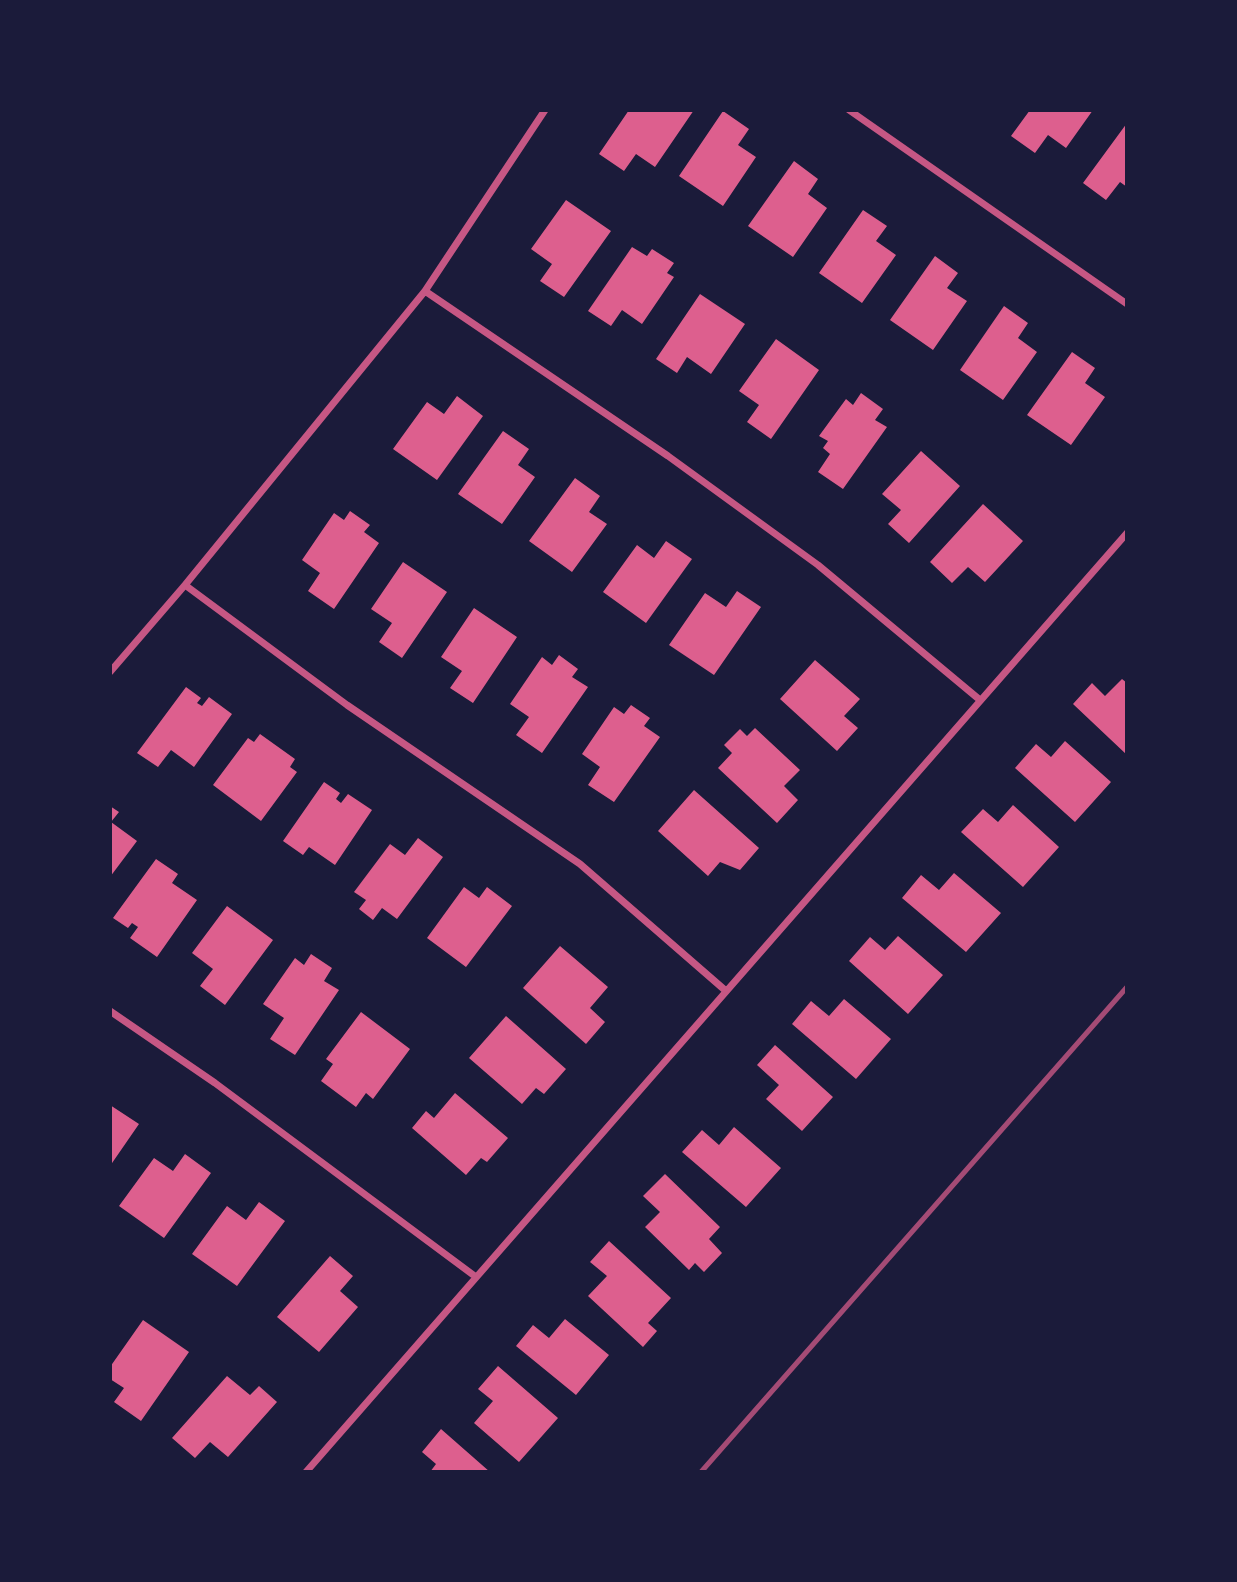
<!DOCTYPE html>
<style>
body{margin:0}
#map{position:relative;width:1237px;height:1582px;overflow:hidden;background:#1b1b3a;font-family:Raleway,sans-serif}
canvas{display:block}
.frame{position:absolute;inset:0;border:112px solid #1b1b3a;pointer-events:none}
</style>
<div id="map">
<canvas width="1237" height="1582"></canvas>
<div class="frame"></div>
</div>
<script>
const c = document.querySelector('canvas').getContext('2d');
c.lineJoin = 'round';
function paint(path, color) {
  c.fillStyle = color;
  c.fill(path, 'evenodd');
}
function stroke(path, color, width, dash) {
  c.strokeStyle = color;
  c.lineWidth = width;
  c.lineCap = dash ? 'butt' : 'round';
  c.setLineDash(dash || []);
  c.stroke(path);
}
paint(new Path2D(`
 M629 110H694L655 167 636 154 624 171 599 154Z
 M1030 110H1093L1066 148 1048 135 1035 153 1011 136Z
 M723 111 749 129 738 145 756 157 723 206 679 176Z
 M1127 123V187L1120 182 1106 200 1083 183Z
 M794 161 818 179 808 194 827 208 793 257 748 226Z
 M566 200 611 231 564 297 540 281 552 264 531 249Z
 M863 210 887 226 876 241 896 255 862 303 819 273Z
 M632 247 647 256 652 249 674 263 667 273 674 277 642 324 622 310 611 326 588 311Z
 M935 256 958 273 947 288 967 301 933 350 890 320Z
 M700 294 745 324 711 374 687 357 677 373 656 359Z
 M1004 306 1028 323 1018 338 1037 352 1003 400 960 370Z
 M776 339 819 370 771 439 747 422 759 405 739 391Z
 M1072 352 1095 368 1085 383 1105 397 1071 445 1027 415Z
 M861 393 883 409 875 420 887 427 843 489 818 472 830 454 823 448 828 441 819 436 846 399 853 405Z
 M457 396 483 416 437 480 393 449 427 402 444 414Z
 M503 431 529 449 518 465 535 477 502 524 458 494Z
 M921 451 960 486 909 543 888 524 901 510 882 494Z
 M575 478 600 496 589 512 607 524 572 572 529 541Z
 M983 504 1023 541 985 582 968 567 952 583 930 562Z
 M350 511 370 525 364 532 379 543 334 609 308 591 320 573 302 560 334 513 344 520Z
 M666 541 692 559 646 623 603 592 637 545 654 558Z
 M403 562 447 592 402 658 379 642 392 623 371 609Z
 M737 591 761 607 714 675 669 645 705 593 726 607Z
 M474 608 517 637 473 703 450 688 462 671 441 657Z
 M559 655 578 669 572 677 588 687 542 753 516 735 529 717 510 704 542 657 552 665Z
 M815 660 860 699 844 716 858 728 837 751 780 699Z
 M1122 679 1127 683V755L1073 704 1092 683 1105 696Z
 M186 687 201 698 197 703 202 706 209 697 232 714 194 767 171 750 158 767 137 753Z
 M631 705 650 718 644 726 660 737 614 802 588 785 600 767 582 754 614 707 624 714Z
 M755 728 800 770 784 786 798 800 777 823 718 768 732 753 724 745 740 729 747 736Z
 M260 734 295 759 290 767 297 772 261 821 213 785 248 738 254 742Z
 M1065 741 1111 782 1075 822 1015 768 1036 744 1051 757Z
 M324 782 340 793 336 799 341 803 348 794 372 810 335 865 309 847 303 855 283 841Z
 M694 790 759 848 740 870 720 862 708 876 658 831Z
 M1013 805 1059 847 1023 887 961 832 983 809 998 822Z
 M110 806 119 812 111 822 137 841 110 877Z
 M418 838 443 857 397 919 382 908 373 920 359 909 366 900 354 892 390 844 405 855Z
 M156 859 178 874 172 883 197 900 157 957 130 938 138 927 132 923 128 928 113 918Z
 M954 873 1001 913 966 952 902 898 921 875 939 890Z
 M464 887 479 898 487 887 512 906 466 967 427 938Z
 M227 906 273 940 225 1005 200 986 213 969 192 953Z
 M898 936 943 975 908 1014 849 961 870 937 885 950Z
 M560 946 608 987 590 1008 605 1022 586 1044 523 988Z
 M311 954 332 968 324 981 339 990 295 1055 270 1039 284 1018 263 1004 295 958 304 965Z
 M844 999 891 1039 856 1079 792 1024 811 1001 829 1016Z
 M361 1012 410 1049 373 1099 366 1093 356 1107 321 1081 333 1064 326 1059Z
 M506 1016 566 1069 544 1094 536 1088 522 1104 469 1058Z
 M775 1045 833 1097 802 1131 766 1099 779 1085 757 1065Z
 M455 1093 508 1138 487 1162 481 1158 466 1175 412 1128 426 1111 434 1118Z
 M110 1105 139 1124 110 1166Z
 M734 1127 781 1168 746 1207 682 1152 702 1130 719 1145Z
 M185 1154 211 1173 164 1238 119 1206 154 1158 173 1171Z
 M665 1174 720 1227 709 1239 722 1253 704 1272 695 1263 689 1270 645 1227 660 1212 643 1196Z
 M259 1202 285 1221 237 1286 192 1254 227 1206 246 1220Z
 M609 1241 671 1298 648 1323 657 1331 643 1347 588 1296 607 1276 590 1262Z
 M330 1256 353 1276 340 1291 358 1307 319 1352 277 1317Z
 M565 1319 609 1355 576 1395 516 1346 533 1325 549 1338Z
 M143 1320 189 1352 141 1421 114 1402 124 1388 110 1379V1367Z
 M498 1366 558 1418 519 1462 474 1423 493 1401 478 1389Z
 M227 1376 250 1395 259 1386 277 1402 228 1457 210 1442 195 1458 172 1438Z
 M441 1429 490 1472H430L436 1464 422 1452Z`), '#dd5f8e');
stroke(new Path2D(`
 M849 110 1127 304
 M425 291 668 456 818 565 980 700
 M185 585 347 705 580 864 726 991
 M110 672 185 585 425 291 545 110
 M110 1011 215 1083 476 1277
 M306 1472 1127 533`), '#c65784', 7);
stroke(new Path2D(`
 M701 1472 1127 987`), '#a44b75', 5);
</script>
